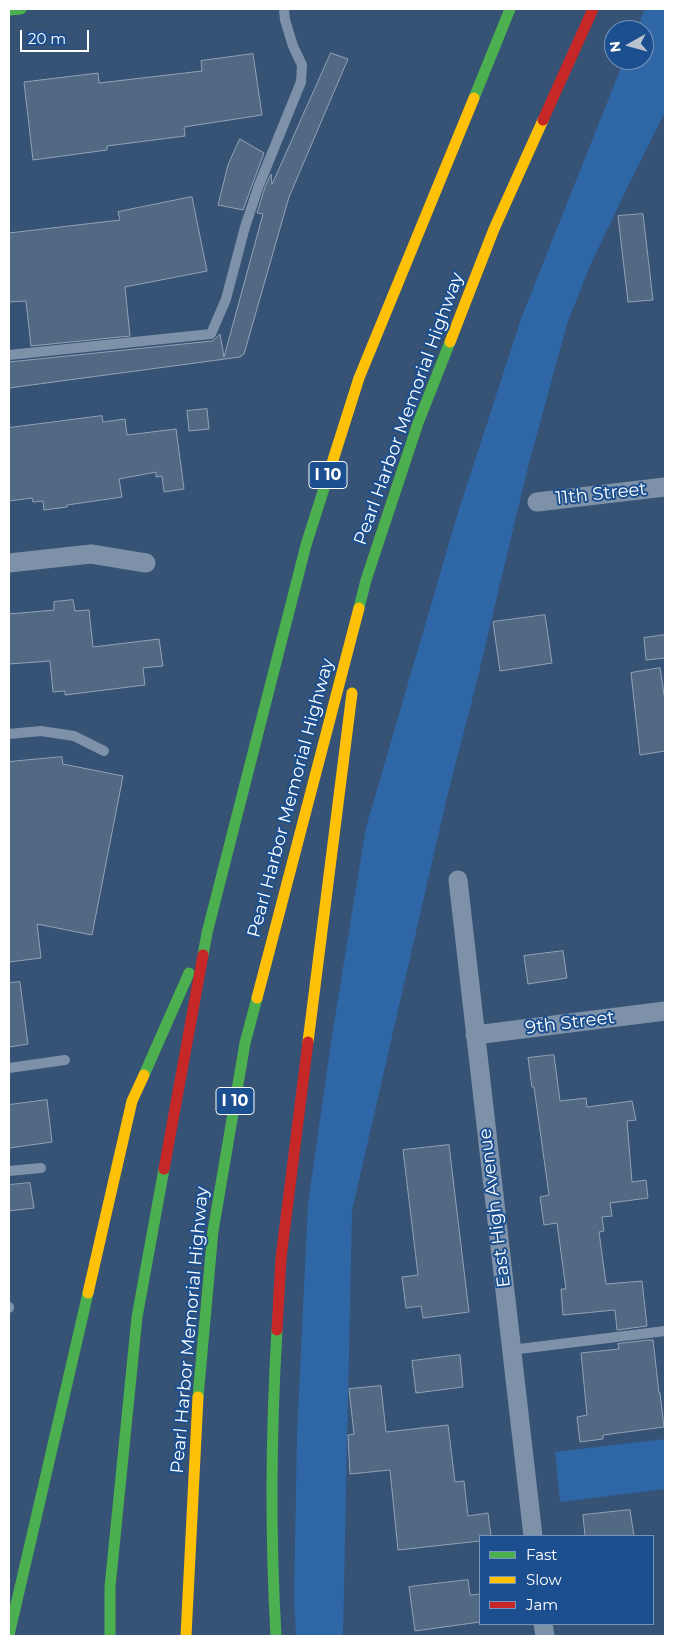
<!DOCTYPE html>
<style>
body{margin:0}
#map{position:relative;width:674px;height:1645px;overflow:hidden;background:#365274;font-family:Montserrat,sans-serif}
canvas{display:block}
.frame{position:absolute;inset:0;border:10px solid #fff;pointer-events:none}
.legend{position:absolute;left:479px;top:1535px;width:175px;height:90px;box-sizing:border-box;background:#1b4f8f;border:1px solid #7695bc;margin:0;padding:6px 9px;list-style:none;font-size:15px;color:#fff}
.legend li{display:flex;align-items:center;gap:10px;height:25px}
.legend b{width:25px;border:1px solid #7695bc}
.north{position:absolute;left:604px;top:20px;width:50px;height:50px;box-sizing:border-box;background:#1b4f8f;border:1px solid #7695bc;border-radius:50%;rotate:263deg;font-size:14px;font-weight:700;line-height:20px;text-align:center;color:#fff}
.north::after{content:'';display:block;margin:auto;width:18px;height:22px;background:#b9c2ce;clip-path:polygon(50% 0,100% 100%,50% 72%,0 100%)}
.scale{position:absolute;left:20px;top:30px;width:69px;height:22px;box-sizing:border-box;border:2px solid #fff;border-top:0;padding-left:6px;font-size:15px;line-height:18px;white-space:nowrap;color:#fff;-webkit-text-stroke:4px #1b4f8f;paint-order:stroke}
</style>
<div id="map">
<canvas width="674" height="1645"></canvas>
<div class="frame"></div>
<ul class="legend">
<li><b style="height:6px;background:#4caf50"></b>Fast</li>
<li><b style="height:6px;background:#ffc107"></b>Slow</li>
<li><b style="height:6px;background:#c62828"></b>Jam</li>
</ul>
<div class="north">N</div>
<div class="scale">20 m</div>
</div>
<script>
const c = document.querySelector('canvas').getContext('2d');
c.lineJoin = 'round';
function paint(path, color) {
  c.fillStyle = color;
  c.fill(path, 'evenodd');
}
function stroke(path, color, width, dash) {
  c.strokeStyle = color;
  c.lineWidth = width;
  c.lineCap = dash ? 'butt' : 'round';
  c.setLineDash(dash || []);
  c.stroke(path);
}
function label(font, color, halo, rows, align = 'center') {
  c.font = font + ' Montserrat,sans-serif';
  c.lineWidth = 4;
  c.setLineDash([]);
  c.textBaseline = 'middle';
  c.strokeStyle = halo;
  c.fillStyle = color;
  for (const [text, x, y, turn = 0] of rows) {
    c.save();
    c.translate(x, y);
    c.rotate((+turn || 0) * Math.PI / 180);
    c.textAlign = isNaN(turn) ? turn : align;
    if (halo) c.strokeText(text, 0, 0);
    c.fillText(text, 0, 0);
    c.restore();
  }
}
paint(new Path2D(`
 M645 9H665V112L627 188 589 268 567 324 527 471 476 685 447 797 352 1211 343 1636H296L294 1599 297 1434 308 1203 332 1035 366 827 459 509 522 316 624 60H644V30H636Z
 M665 1439V1489L560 1502 555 1452Z`), '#2f66a5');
const building = new Path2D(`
 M331 53 348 59 289 197 244 354 240 357 9 388V362L212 341 215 339 220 334 224 357 263 214 257 213 265 187 271 174 272 184Z
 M253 54 262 115 184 127 185 136 107 146V150L33 160 24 82 98 73 99 83 202 71 201 61Z
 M240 139 264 153 243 210 218 205 228 165Z
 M192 197 207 271 125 287 130 336 31 346 26 301 9 302V233L120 220 118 212Z
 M643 214 653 300 628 302 618 216Z
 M207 409 209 429 189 431 187 411Z
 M102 416 103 422 125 419 127 435 176 429 184 489 164 492 162 476 156 477V472L119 479 122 497 67 505V507L44 510 43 501 33 502 32 498 9 501V428Z
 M73 600 75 611 89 610 93 647 159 639 163 666 143 668 145 685 65 695V691L53 692 50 661 9 664V614L54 610V602Z
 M545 615 552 663 500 671 493 622Z
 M665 635V658L646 660 644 638Z
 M660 668 665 701V751L640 755 631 673Z
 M62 757 63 764 123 776 92 935 37 924 41 958 9 962V762Z
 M563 951 567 978 528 984 524 956Z
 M20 982 28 1044 9 1047V983Z
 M554 1055 560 1101 586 1098 587 1107 632 1101 636 1120 627 1121 632 1182 646 1180 648 1198 610 1203 612 1216 602 1217 604 1231 599 1232 606 1284 642 1281 647 1326 617 1330 615 1310 563 1315 561 1289H566L557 1223 544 1225 540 1197 549 1195 534 1087H532L528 1058Z
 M47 1100 52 1142 9 1148V1105Z
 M449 1145 469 1312 423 1318 421 1306 406 1308 402 1277 418 1275 403 1150Z
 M30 1183 34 1208 9 1211V1185Z
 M648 1340H653L659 1393H660L664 1427 603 1435V1439L580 1442 577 1417 587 1415 581 1353 619 1349 618 1344Z
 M460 1355 463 1387 416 1393 412 1361Z
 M381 1386 386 1432 448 1425 455 1482 464 1481 468 1516 488 1513 491 1536H480V1541L398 1550 390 1470 350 1474 348 1435 354 1434 349 1389Z
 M630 1510 634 1536H585L583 1515Z
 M468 1580 470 1595 480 1594V1622L415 1631 409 1587Z`);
paint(building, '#526984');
stroke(building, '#92a2b6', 1);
stroke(new Path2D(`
 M9 355 211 334 226 299 245 227 259 185 301 82 302 65 293 46 285 20 284 9
 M9 734 41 731 74 736 104 751
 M9 1068 65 1060
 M9 1171 41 1168
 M9 1308V1307
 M511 1350 665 1331`), '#7d92a8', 10);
stroke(new Path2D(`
 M537 502 665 487
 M9 563 91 554 146 563
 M458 880 533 1536
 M475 1035 665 1011
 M543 1624 545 1636`), '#7d92a8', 19);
stroke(new Path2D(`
 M9 10 21 9
 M474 98 510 9
 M359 608 366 580 418 423 450 342
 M203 955 207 933 306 545 327 479
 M144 1075 189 973
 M198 1397 213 1231 245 1043 257 998
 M9 1635 88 1293
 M110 1636V1587L137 1317 164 1169
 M276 1636C270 1534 271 1432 277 1330`), '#4caf50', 11);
stroke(new Path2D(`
 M450 342 494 229 543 120
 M327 479 359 378 474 98
 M257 998 359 608
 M308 1042 352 693
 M88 1293 132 1101 144 1075
 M186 1636 198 1397`), '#ffc107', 11);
stroke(new Path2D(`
 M543 120 593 9
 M164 1169 203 955
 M277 1330 281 1258 308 1042`), '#c62828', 11);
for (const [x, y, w] of [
 [328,475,38],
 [235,1101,38]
]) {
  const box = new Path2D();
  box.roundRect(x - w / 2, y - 13.5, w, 27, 4);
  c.fillStyle = '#1b4f8f';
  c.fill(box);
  stroke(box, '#fff', 1);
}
label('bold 16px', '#fff', null, [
 ["I 10",328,475],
 ["I 10",235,1101]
]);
label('18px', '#fff', '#1b4f8f', [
 ["Pearl Harbor Memorial Highway",409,409,-70],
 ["11th Street",601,494,-6],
 ["Pearl Harbor Memorial Highway",291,798,-75],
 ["9th Street",570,1023,-7],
 ["East High Avenue",495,1208,-97],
 ["Pearl Harbor Memorial Highway",190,1330,-85]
]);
</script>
